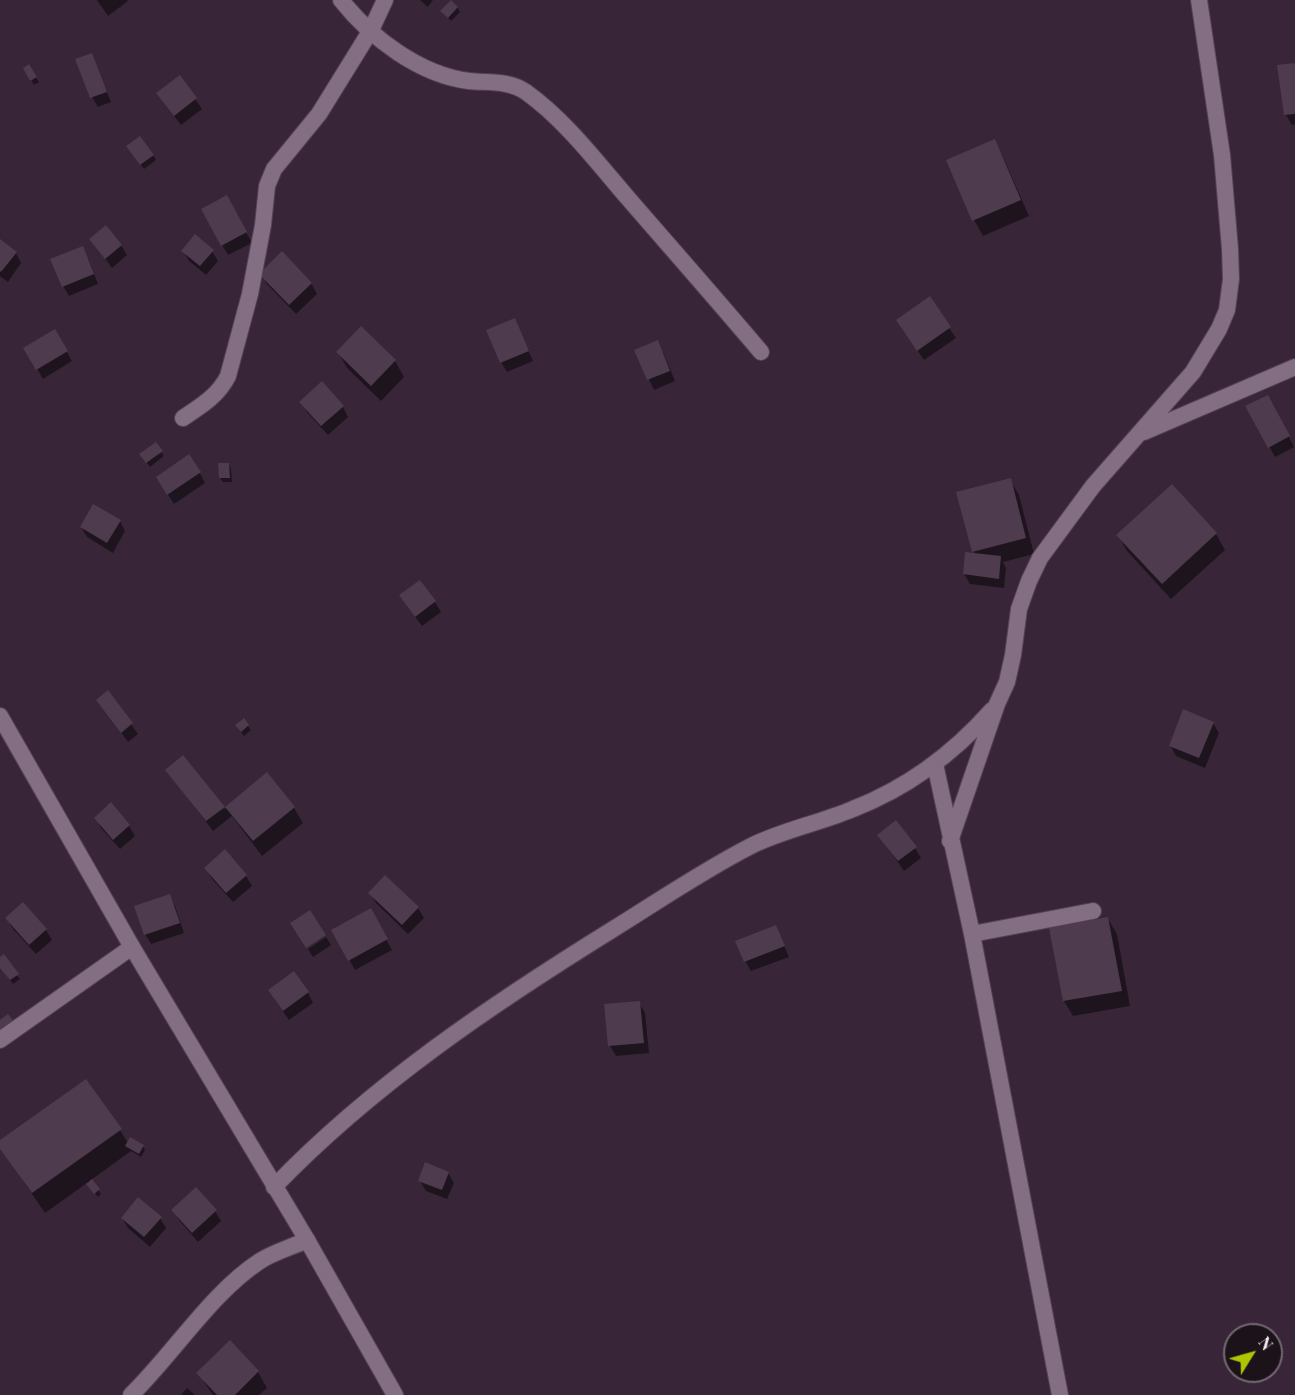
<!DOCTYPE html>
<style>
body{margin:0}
#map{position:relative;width:1295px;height:1395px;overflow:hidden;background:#382638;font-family:"Playfair Display",serif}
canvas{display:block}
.north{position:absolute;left:1223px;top:1323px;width:60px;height:60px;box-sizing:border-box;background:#1b121a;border:2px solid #736872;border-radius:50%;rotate:53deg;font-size:16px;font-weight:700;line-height:24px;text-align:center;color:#f6eaf6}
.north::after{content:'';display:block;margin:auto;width:21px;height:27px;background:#afc504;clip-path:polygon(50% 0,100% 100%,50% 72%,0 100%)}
</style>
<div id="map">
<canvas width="1295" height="1395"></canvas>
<div class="north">N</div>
</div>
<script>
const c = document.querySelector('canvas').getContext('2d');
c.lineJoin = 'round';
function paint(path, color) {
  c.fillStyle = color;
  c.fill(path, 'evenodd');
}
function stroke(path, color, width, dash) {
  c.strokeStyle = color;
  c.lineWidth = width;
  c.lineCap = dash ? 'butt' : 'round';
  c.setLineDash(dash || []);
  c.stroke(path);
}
paint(new Path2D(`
 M97 0H127L128 1 108 16Z
 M420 0H433L428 7Z
 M457 7 460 12 451 21 442 11Z
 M91 55 111 102 98 107 92 97Z
 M1295 64V124L1292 125 1286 115Z
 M29 66 39 82 34 85 25 69Z
 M180 77 202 109 181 125 164 103Z
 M995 141 1003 157 1029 216 983 236 974 220Z
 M130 151 153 155 156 160 144 169Z
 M232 207 252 243 228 255 222 245Z
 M91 239 121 245 127 255 112 268Z
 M0 241 16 253 21 263 8 282 0 276Z
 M183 251H212L218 261 206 275 189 261Z
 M88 258 98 284 69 296 63 286Z
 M261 274 311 283 317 294 296 314 267 284Z
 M929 298 956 338 924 360 903 330Z
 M514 320 533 361 507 372 501 362Z
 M361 328 395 361 404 377 381 401 347 368 338 352Z
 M55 331 72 361 43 379 25 348Z
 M636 351 663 352 675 381 654 390Z
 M301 402 343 407 348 417 328 435 307 412Z
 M1273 406 1294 447 1275 457 1248 407Z
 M161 452 164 456 150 467 144 459Z
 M229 464 231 469 232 482H223L220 478Z
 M200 473 205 483 174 504 163 487Z
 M1010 480 1019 495 1034 554 1003 562 1006 568 1004 588 970 584 964 574 975 555 958 493Z
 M1172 486 1216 534 1225 550 1171 599 1127 551 1118 535Z
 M120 521 125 531 113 553 87 537 81 527Z
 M435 602 441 612 422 626 407 606Z
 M108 692 138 734 128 742 98 700Z
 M1213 723 1219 733 1205 768 1176 756 1170 745Z
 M237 726H248L251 730 244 736Z
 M183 757 224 809 267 775 294 808 303 823 262 856 232 816 213 831 167 770Z
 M111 805 129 826 135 836 120 849 101 828 96 818Z
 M879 835 915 848 921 858 904 871Z
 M206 869 246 876 252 886 233 902 212 879Z
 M385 877 418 908 424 918 408 934 376 903 370 893Z
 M169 896 175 906 184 933 151 944 145 934Z
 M23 904 46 930 52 940 36 954 13 929 7 919Z
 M370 910 392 950 355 970 333 931Z
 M1108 919 1117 934 1130 1006 1073 1016 1064 1001Z
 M776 927 789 957 751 971 745 961Z
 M326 937 331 945 313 957 308 949Z
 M0 958 20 979 13 984 0 966Z
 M308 993 313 1003 289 1020 275 1000Z
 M639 1003 645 1013 649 1053 616 1056 610 1046 606 1005Z
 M120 1130 128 1143 143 1146 145 1150 141 1157 131 1151 91 1180 101 1194 98 1197 87 1183 45 1213 0 1147V1142Z
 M448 1173 454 1183 447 1199 426 1191 420 1181Z
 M173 1210 215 1211 221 1221 198 1242 179 1220Z
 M122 1218H160L166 1228 150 1247 128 1228Z
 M230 1343 258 1372 267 1388 259 1395H213L198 1373Z
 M187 1388 195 1395H181Z`), '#0007');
paint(new Path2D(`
 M451 0 458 7 448 18 440 11Z
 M92 53 107 92 90 98 75 59Z
 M1295 63V114L1284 115 1277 65Z
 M29 64 37 77 30 81 23 68Z
 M180 75 197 98 174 116 156 93Z
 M140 136 154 155 140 165 126 146Z
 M995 139 1021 200 972 221 946 160Z
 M227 195 247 232 221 246 201 209Z
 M106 225 122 245 105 259 89 239Z
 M195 234 214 250 200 266 181 251Z
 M0 239 17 252 1 272 0 271Z
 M83 246 94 274 62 287 50 259Z
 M282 251 312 283 289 305 259 274Z
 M930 296 951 327 917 351 896 320Z
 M515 318 529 351 500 363 486 330Z
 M361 326 396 360 371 386 336 352Z
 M55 329 68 351 36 370 23 348Z
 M658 340 670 371 647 380 634 350Z
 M322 381 344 406 321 426 299 402Z
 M1268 395 1290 436 1268 448 1245 406Z
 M156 442 163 451 146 463 139 454Z
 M189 454 201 472 167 495 156 477Z
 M218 463H229L230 478H219Z
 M1011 478 1026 538 972 552 956 492Z
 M1172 484 1217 533 1162 584 1116 535Z
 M93 504 121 520 107 543 80 527Z
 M965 552 1001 556 999 579 963 574Z
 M420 580 436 601 415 617 399 595Z
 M108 690 133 723 121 733 96 700Z
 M1183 709 1214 722 1199 758 1169 746Z
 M244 718 249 725 241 732 235 725Z
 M183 755 225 807 206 821 165 770Z
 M267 772 295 807 253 841 225 807Z
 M111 802 130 825 113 840 94 818Z
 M896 820 917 847 898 861 877 835Z
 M225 849 247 875 226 893 204 868Z
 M385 875 419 907 402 925 368 893Z
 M170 894 180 923 144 935 134 906Z
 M23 902 47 929 29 945 5 918Z
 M371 908 388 939 348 961 331 930Z
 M310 910 326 935 306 948 290 923Z
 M1108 917 1122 991 1063 1001 1049 928Z
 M776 925 785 946 744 962 735 941Z
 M4 954 19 974 10 980 0 968V957Z
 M294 971 309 992 283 1011 268 990Z
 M640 1001 644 1043 608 1046 604 1004Z
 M8 1014 15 1023 0 1035V1020Z
 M86 1079 122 1129 32 1193 0 1149V1140Z
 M130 1137 144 1145 139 1154 125 1146Z
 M425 1162 449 1172 442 1190 418 1181Z
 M92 1179 100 1189 94 1194 86 1184Z
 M196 1187 217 1210 192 1233 171 1210Z
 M138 1197 162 1217 144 1237 121 1218Z
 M230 1340 259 1371 235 1395H217L196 1373Z`), '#4e3b4e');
const minor = new Path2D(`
 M341 0C371 38 420 75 469 81 488 83 509 80 526 92 565 120 596 161 627 197 672 249 717 300 761 352
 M183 418C201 406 218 396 228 376L250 294 263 225 267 186 274 169 319 114 371 30 385 0
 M1144 432 1295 367
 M935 764 972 934 1060 1395
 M950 841 997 704 1007 682 1013 655 1019 609 1029 581 1040 558 1093 486 1193 372 1219 329 1227 310 1231 279 1230 249 1222 155 1199 0
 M972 934 1093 911
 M0 1040 132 947
 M274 1187C373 1084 494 1003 615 928 660 900 704 870 751 846 783 830 820 823 853 809 907 788 953 754 992 710
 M131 1395C174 1353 211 1293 260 1261 274 1252 292 1247 307 1240`);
const tertiary = new Path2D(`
 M0 716 132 947 307 1240 395 1395`);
stroke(minor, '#534353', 18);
stroke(tertiary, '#534353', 18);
stroke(minor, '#846e83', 16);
stroke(tertiary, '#846e83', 16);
</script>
